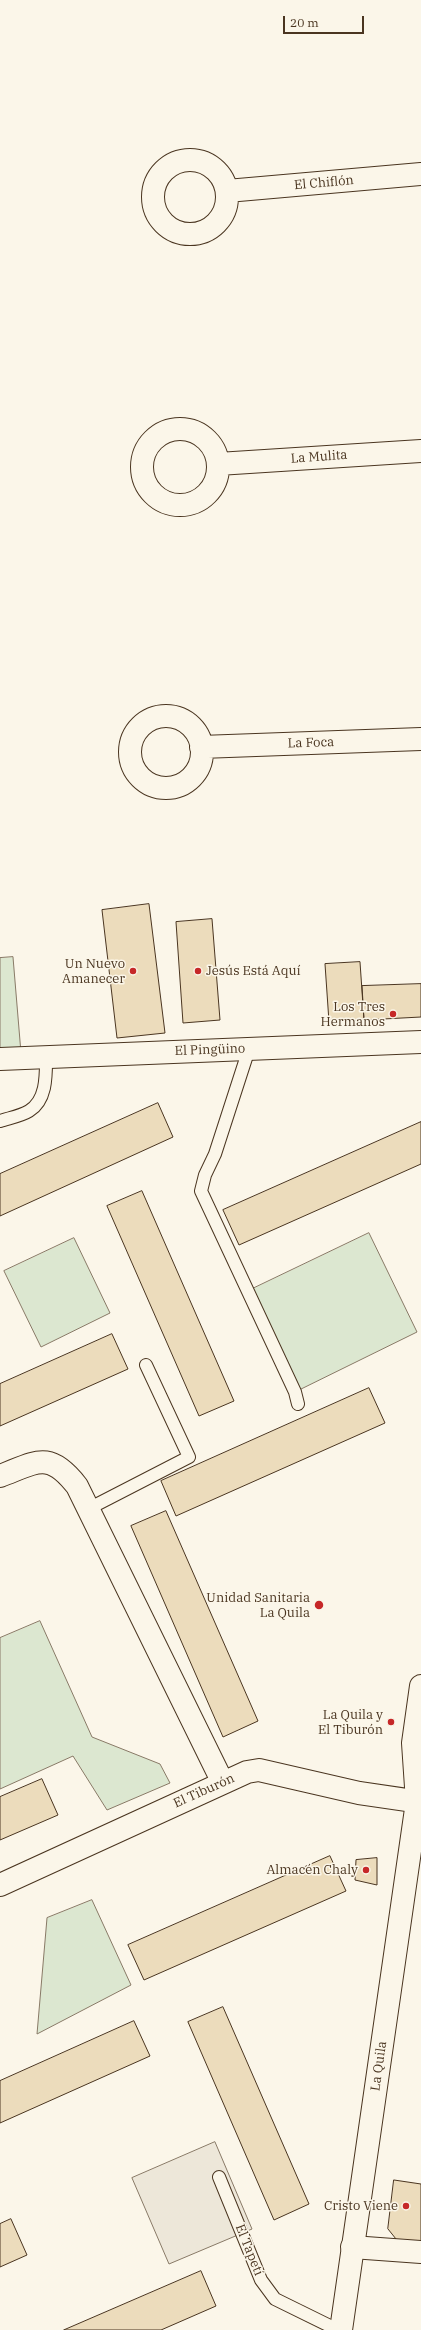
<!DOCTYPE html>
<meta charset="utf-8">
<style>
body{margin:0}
#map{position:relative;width:421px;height:2330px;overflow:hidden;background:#fbf6e9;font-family:"IBM Plex Serif",serif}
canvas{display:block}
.scale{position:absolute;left:283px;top:16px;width:81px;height:18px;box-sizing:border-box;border:2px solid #4a3520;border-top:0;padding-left:5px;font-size:12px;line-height:14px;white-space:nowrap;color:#4a3520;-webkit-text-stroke:3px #fbf6e9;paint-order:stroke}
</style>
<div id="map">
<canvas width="421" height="2330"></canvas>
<div class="scale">20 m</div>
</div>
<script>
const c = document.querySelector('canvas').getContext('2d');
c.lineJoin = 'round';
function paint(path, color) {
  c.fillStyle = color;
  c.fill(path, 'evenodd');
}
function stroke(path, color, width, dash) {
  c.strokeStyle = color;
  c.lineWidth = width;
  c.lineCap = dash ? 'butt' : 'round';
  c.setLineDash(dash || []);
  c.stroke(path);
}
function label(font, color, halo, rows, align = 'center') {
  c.font = font + ' "IBM Plex Serif",serif';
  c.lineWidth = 3;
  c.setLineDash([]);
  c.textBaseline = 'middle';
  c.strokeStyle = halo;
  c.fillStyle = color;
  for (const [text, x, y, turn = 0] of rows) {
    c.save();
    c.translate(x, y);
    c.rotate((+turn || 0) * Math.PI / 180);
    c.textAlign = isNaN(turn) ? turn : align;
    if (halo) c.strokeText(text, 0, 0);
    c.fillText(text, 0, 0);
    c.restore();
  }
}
const green = new Path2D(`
 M13 957 21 1053 0 1055V958Z
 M369 1233 417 1332 295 1392 246 1292Z
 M74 1238 110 1313 41 1347 4 1271Z
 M40 1621 92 1737 160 1764 170 1783 107 1810 73 1756 0 1789V1638Z
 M92 1900 131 1985 37 2034 47 1918Z`);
paint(green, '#dce7d0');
stroke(green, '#887966', 1);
const parking = new Path2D(`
 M215 2142 252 2229 169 2264 132 2178Z`);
paint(parking, '#ede7d9');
stroke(parking, '#887966', 1);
const building = new Path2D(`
 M149 904 165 1033 117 1038 102 910Z
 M212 919 220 1020 183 1023 176 922Z
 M360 962 364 1020 329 1022 325 964Z
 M421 984V1017L364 1020 362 986Z
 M158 1103 173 1137 0 1216V1174Z
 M421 1122V1164L239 1245 223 1210Z
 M142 1191 234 1401 199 1416 107 1206Z
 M112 1334 128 1369 0 1426V1384Z
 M369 1388 385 1423 176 1516 161 1481Z
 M166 1511 258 1721 223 1737 131 1526Z
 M42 1779 58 1815 0 1840V1797Z
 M330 1856 346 1891 144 1980 128 1945Z
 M377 1858V1885L355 1880 356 1860Z
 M223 2007 309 2204 274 2220 188 2022Z
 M134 2021 150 2056 0 2123V2081Z
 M394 2180 421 2184V2247L400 2244 388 2229Z
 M11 2219 27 2255 0 2267V2224Z
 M201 2271 216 2306 161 2330H64Z`);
paint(building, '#ecdcbc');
stroke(building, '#4a3520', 1);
const service = new Path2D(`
 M249 1049 215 1154 205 1175 201 1191 295 1392 298 1404
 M0 1121C9 1118 21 1116 29 1111 47 1100 46 1075 46 1057
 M88 1509 189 1457 146 1365
 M219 2177 261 2280 275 2299 338 2330`);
const minor = new Path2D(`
 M153 197a37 37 0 1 1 74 0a37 37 0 1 1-74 0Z
 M227 191 421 174
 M142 467a38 38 0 1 1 76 0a38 38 0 1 1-76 0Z
 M218 464 421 451
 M130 752a36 36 0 1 1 72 0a36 36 0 1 1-72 0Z
 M201 747 421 739
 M0 1059 421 1042
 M0 1476C37 1462 49 1450 77 1486L223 1783
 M0 1885 247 1772 259 1770 359 1793 421 1802
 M352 2247 421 2252`);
const secondary = new Path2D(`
 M341 2330 417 1802 413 1743 421 1686`);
stroke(service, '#4a3520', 14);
stroke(minor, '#4a3520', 24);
stroke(secondary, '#4a3520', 24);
stroke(service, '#fbf6e9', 12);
stroke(minor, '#fbf6e9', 22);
stroke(secondary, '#fbf6e9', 22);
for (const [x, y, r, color] of [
 [133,971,4,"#c62828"],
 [198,971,4,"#c62828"],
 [393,1014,4,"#c62828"],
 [319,1605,5,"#c62828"],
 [391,1722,4,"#c62828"],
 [366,1870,4,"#c62828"],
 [406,2206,4,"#c62828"]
]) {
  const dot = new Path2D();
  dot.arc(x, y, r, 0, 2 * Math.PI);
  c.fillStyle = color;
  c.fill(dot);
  stroke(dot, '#fbf6e9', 1.5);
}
label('13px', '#4a3520', '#fbf6e9', [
 ["El Chiflón",324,183,-5],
 ["La Mulita",319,457,-4],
 ["La Foca",311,743,-2],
 ["El Pingüino",210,1050,-2],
 ["El Tiburón",204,1791,-24],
 ["La Quila",379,2066,-82],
 ["El Tapetí",249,2250,68]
]);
label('13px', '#4a3520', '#fbf6e9', [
 ["Un Nuevo",125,964],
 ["Amanecer",125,979],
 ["Jesús Está Aquí",206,971,"left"],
 ["Los Tres",385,1007],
 ["Hermanos",385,1022],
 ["Unidad Sanitaria",310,1598],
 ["La Quila",310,1613],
 ["La Quila y",383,1715],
 ["El Tiburón",383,1730],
 ["Almacén Chaly",358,1870],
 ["Cristo Viene",398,2206]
], 'right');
</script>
